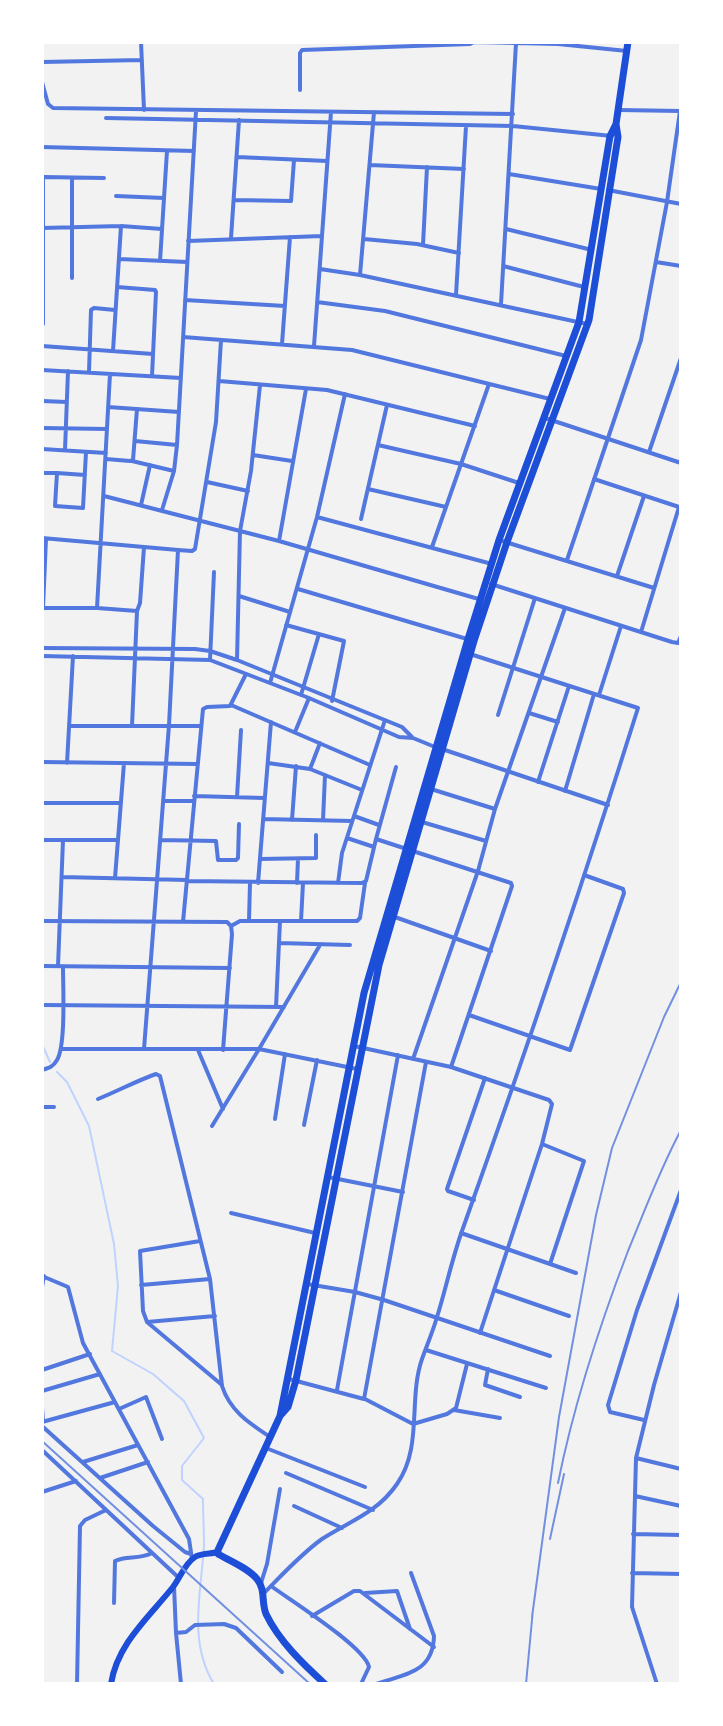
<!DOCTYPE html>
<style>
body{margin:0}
#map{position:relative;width:723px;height:1726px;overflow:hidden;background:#f2f2f2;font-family:"Fira Sans Condensed",sans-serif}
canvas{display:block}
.frame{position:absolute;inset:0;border:44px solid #fff;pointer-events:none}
</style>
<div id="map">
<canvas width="723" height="1726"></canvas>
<div class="frame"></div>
</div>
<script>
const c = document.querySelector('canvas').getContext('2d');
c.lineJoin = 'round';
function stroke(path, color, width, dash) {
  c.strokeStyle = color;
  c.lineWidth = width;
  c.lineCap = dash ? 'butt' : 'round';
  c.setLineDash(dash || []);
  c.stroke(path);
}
stroke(new Path2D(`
 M42 1044 50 1062
 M57 1072 67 1082 89 1126 114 1244 118 1286 112 1351 153 1374 184 1401 204 1438 182 1466V1480L203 1499C203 1514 204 1530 204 1546 201 1593 188 1642 214 1684`), '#bfd3fe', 2);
stroke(new Path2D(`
 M141 42 144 110
 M474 42 558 44 627 51
 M42 62 142 60
 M42 82 48 104 53 108 513 114
 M300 90V53L302 50 470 44 474 42
 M619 110 680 111
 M106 118 513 126 612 136
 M42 147 194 151
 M237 157 327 161
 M370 165 464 169
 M509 174 601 189
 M43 177V324
 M43 177 104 178
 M72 178V278
 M608 190 681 204
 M116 196 164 198
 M234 200 291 201 294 160
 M121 226 162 229
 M42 228 121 226 113 351
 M506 229 592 250
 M231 238 239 120
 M364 239 417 244 459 253
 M188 241 322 236
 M423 245 427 167
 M119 259 187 262
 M160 261 167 151
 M656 262 681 266
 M503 266 584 287
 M320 269 360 275 587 324
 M360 275 374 112
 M117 287 155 290 156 292 152 376
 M456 295 466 126
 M185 300 285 306
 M317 302 385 311 566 356
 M501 304 516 43
 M183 337 352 350 550 399
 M282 344 290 237
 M42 346 153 354
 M314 346 331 112
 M42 370 181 378
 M89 372 91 310 94 308 115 310
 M219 381 327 390 475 426
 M42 401 67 402
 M108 407 179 412
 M545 418 681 463
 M42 428 107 429
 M135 441 177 445
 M378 445 461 464 519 483
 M42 449 106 453
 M65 450 68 371
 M649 452 681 358
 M253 455 292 461
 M106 459 130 461 133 460 137 409
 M132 461 174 471
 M42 473H57L55 506 83 508 86 452
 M57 473 85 475
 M594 479 679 507
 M207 482 248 491
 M368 489 446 507
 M104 496 279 541 482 600
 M141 505 150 465
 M162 510 174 471 177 445 196 111
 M317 517 492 564
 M361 519 387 405
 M42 538 178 550 192 551 195 549 216 422 221 340
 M499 540 654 588
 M279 541 306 389
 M432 547 489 384
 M567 560 641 340 667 202 680 111
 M617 576 644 496
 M491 584 672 642 678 643 681 636
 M298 589 467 639
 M239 596 290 612
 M42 608H97L137 611 132 726
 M43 608 46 539
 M97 608 110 374
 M137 611 140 603 144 547
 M286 625 344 641 332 701
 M641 632 679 507
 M42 648 195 649 210 651 237 660 402 727 412 737
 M42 656 210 660 309 698 399 737 413 738 435 747
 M210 660 214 572
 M237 660 240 531 251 471 260 385
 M270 683 317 517 345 394
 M301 695 319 634
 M599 695 621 626
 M231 705 370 765
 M529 713 558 722
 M498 715 535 598
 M69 726H201
 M295 732 309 698
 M442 749 608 805
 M42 762 197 764
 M67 763 73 656
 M268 763 310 769 362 790
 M396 767 376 839 511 883 512 886 451 1067
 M310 769 320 743
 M538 782 569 686
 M431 789 495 809
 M565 791 594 694
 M194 796 264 798
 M237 797 241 730
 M163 801H194
 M42 803H121
 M354 816 379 825
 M263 819 352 821
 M292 820 296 766
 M323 820 325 775
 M422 822 486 841
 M347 838 374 847
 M42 840H118
 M160 840 216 841 218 860H236L238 858 239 824
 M260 859 316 858V835
 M62 877 187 880
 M115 878 124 763
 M187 881 362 883 366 881 376 839
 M258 883 271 722
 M297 883 298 859
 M338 883 342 853 385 720
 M392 916 491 951
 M42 921 227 922 231 926 232 934 223 1050
 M249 921 250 883
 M301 921 303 883
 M183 922 203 709 207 707 230 706 246 674
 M231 926 240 921H357L360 918 365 883
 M279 943 350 945
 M42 966 230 968
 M58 966 63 840
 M42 1005 284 1007
 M276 1007 280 921
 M469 1015 570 1050 624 893 623 889 584 875
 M354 1046 451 1067 549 1100 552 1104 542 1144 480 1333
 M61 1049H259L357 1069
 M144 1049 169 725 178 550
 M198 1050 223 1109
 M413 1059 478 871 495 809 565 608
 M42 1070C49 1068 53 1067 57 1060 66 1045 63 987 63 967
 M98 1099C118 1091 136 1081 156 1074L160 1076 210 1279 222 1386C230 1411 249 1423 270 1437
 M42 1107H54
 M275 1119 285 1054
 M304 1125 317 1060
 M212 1126 259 1049 320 945
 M542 1144 584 1161 550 1264
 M328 1177 403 1192
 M474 1200 448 1191 447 1189 485 1078
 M231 1213 315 1233
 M461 1233 576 1273
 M200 1241 140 1251 143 1311 147 1322 222 1385
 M42 1276 68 1287 83 1343 189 1539 192 1559
 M307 1284 355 1292 384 1300 550 1356
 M141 1285 210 1279
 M42 1287 44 1276
 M494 1290 569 1316
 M147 1322 215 1316
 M426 1350 546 1388
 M488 1369 485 1385 520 1397
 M42 1370 90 1354
 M289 1379 364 1399 426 1062
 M337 1390 398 1055
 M42 1391 100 1374
 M365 1399 413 1424 447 1414 456 1408 467 1364
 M42 1407 43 1422
 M119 1409 146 1397 162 1439
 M454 1410 500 1418
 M644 1420 610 1412 608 1405 637 1310 681 1190
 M42 1422 115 1402
 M42 1426 153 1526 185 1552 191 1554
 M266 1448 365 1487
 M42 1450 179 1578
 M636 1458 681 1469
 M83 1462 138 1445
 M286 1473 373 1510
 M100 1478 148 1462
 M42 1492 76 1481
 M635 1496 681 1506
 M294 1506 342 1528
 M633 1534 681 1535
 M632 1573 681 1574
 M261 1583 267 1564 280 1489
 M174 1586 176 1633 181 1684
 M271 1586C290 1600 365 1647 369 1667L361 1684
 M264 1593C282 1575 301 1554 322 1539 350 1521 377 1513 397 1484 423 1447 408 1399 422 1359 427 1345 433 1331 437 1317 446 1288 452 1259 462 1231 524 1057 583 883 638 708L470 654
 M365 1593 397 1591 410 1629
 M114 1603 115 1561C126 1555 139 1560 152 1553
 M312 1616 354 1591H360L434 1647
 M176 1633 186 1632 195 1625 224 1624 236 1628 282 1672
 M77 1684 80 1526 85 1520 106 1510
 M376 1684C405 1674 433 1673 434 1636L411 1573
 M657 1684 632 1607 636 1458 654 1385 681 1292`), '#5277de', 4);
stroke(new Path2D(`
 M111 1684C117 1644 149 1617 173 1587 180 1578 185 1563 195 1557 200 1553 211 1554 218 1552`), '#1d4ed8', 6);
stroke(new Path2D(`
 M280 1416 364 993 468 639 499 540 579 322 610 136 616 124 628 42
 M325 1684C303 1664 279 1641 266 1614 261 1602 266 1590 257 1579 248 1568 230 1561 218 1554V1550L280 1416 288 1407 296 1380 379 965 474 641 507 542 589 320 618 137 616 124`), '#1d4ed8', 7);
stroke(new Path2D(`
 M42 1441 310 1684
 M558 1483C574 1403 599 1327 628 1251 645 1210 660 1169 681 1130
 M550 1539 564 1474
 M532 1617 559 1417 596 1215 612 1148 664 1017 681 982
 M526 1684 533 1609`), '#7290e2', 2);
</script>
